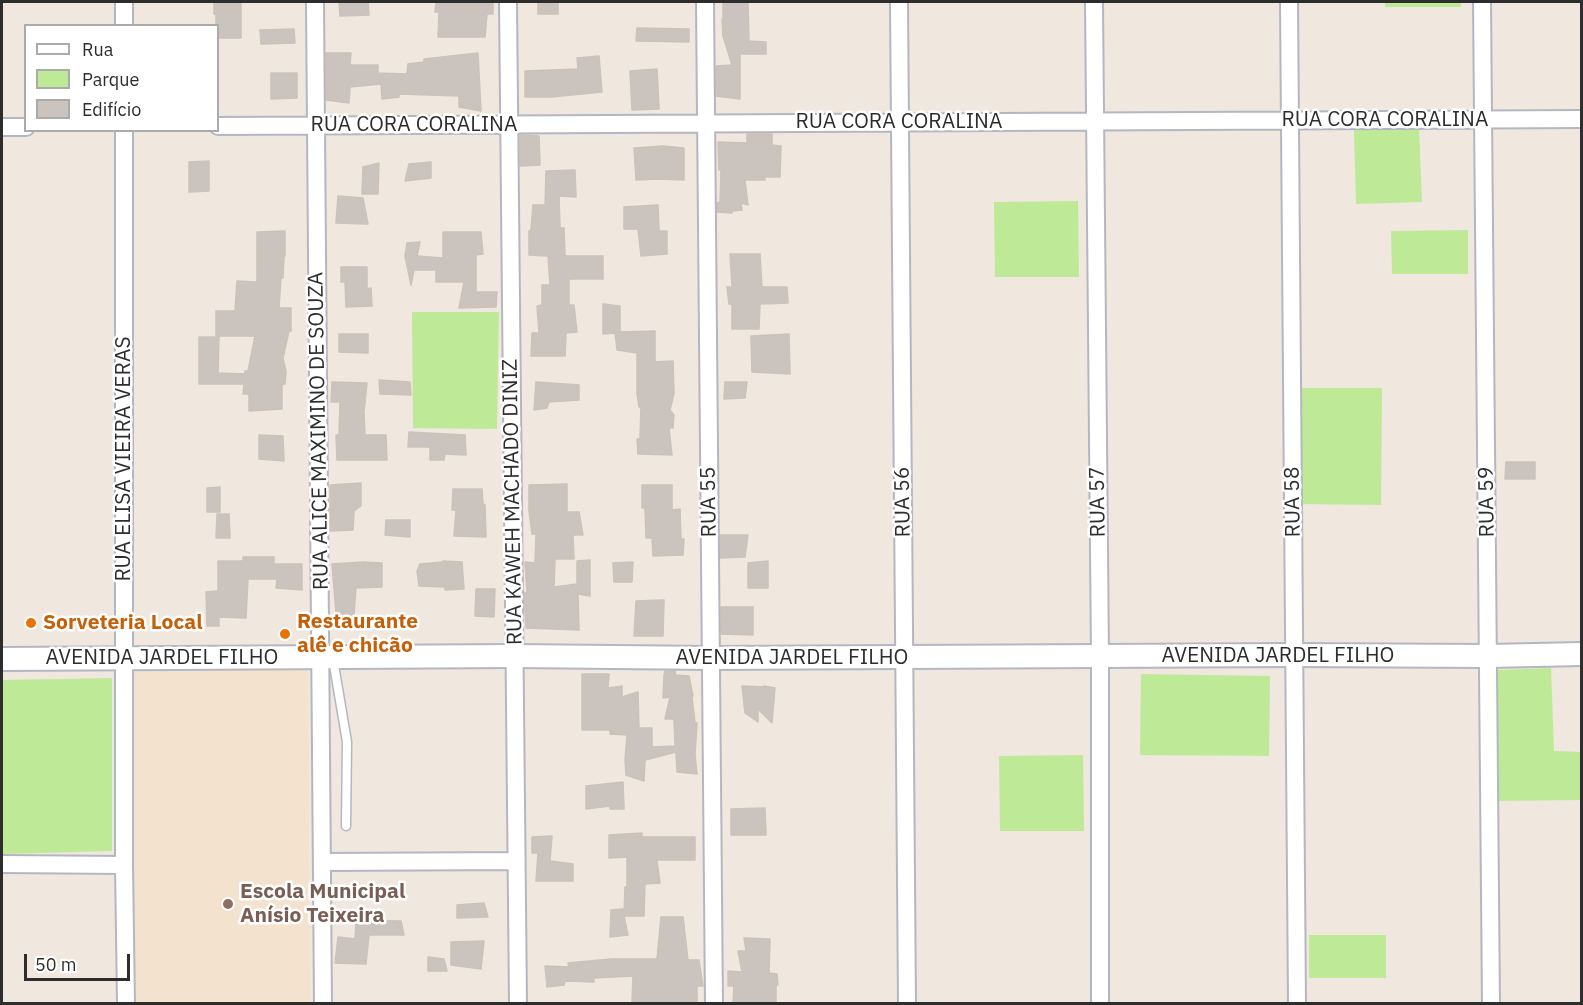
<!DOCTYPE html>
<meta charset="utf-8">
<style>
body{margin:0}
#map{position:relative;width:1583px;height:1005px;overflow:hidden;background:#f0e7df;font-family:"IBM Plex Sans",sans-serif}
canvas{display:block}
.frame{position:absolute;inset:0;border:3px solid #2d2d2d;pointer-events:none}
.legend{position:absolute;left:24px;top:24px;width:195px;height:108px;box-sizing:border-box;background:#fff;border:2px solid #ababab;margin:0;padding:8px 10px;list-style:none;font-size:18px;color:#2d2d2d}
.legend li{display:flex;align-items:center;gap:12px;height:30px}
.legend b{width:30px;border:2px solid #ababab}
.scale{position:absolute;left:24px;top:954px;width:106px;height:27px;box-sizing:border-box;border:3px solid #2d2d2d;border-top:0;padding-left:8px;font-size:18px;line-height:21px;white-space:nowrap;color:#2d2d2d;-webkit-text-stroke:4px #fff;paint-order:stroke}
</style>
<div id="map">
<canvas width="1583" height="1005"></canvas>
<div class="frame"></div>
<ul class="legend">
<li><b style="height:8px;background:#fff"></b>Rua</li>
<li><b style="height:16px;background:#beea98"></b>Parque</li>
<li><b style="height:16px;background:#cbc4be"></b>Edifício</li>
</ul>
<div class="scale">50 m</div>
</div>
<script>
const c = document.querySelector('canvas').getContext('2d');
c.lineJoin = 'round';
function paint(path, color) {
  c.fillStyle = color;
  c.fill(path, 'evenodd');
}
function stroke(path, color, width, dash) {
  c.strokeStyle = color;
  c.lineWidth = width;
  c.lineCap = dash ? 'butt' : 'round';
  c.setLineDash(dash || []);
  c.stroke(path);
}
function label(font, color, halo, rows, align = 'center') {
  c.font = font + ' "IBM Plex Sans",sans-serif';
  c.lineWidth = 5;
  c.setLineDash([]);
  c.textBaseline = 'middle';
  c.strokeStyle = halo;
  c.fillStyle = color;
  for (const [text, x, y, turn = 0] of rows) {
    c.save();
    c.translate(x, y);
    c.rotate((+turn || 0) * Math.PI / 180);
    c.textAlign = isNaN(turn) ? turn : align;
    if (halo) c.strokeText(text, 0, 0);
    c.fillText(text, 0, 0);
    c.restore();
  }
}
paint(new Path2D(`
 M126 659 308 671 310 1003H131Z`), '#f2e2ce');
paint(new Path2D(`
 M1385 2H1461V7H1385Z
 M1419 127 1422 202 1356 204 1354 130Z
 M1078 201 1079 277H995L994 202Z
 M1468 230V274H1392L1391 231Z
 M412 312H499L497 429 413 428Z
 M1296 388H1382L1381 505 1297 504Z
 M1551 668 1554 751 1581 752V800L1497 801V670Z
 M1141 674 1270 676 1269 756 1140 755Z
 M112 678V851L2 854V680Z
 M1083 755 1084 831H1000L999 756Z
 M1309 935H1386V978H1309Z`), '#beea98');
const building = new Path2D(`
 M214 2H241V38H218V26H216V14H214Z
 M339 2H368L369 15 340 16Z
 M436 2H493V14H487L485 37H438L439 12H435Z
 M538 2H558V14H538Z
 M723 2H748L749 41 766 42V54H740V99L716 96V66L732 65 723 36 722 19H723Z
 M637 28 689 29V42L636 41Z
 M294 29 295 43 261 44 260 30Z
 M326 53H351L350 65H378V73L407 74 408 64 424 62V59L478 53 481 111 459 107V96L399 94V97L382 99 381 84 350 87 349 103 326 100Z
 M599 56 602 92 551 97H525V71L578 69 577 58Z
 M657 69 659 109 632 110 630 71Z
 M271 73H297V98L271 99Z
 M747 134H772V145L781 146 780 177H765V180H745L748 205 741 203 742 210 732 211V213L717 212V203L720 202 721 170H719L718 142 747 143Z
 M520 135 539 136 540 165 520 166Z
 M663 146 684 148V180L658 179 636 180 634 148Z
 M209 161V191L189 192V162Z
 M431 162V178L405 181 409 164Z
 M379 163 378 194H362L363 167Z
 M575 170 576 197 559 196 560 228H564L565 256H603V279H569V305H574L577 332 566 333 565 356H531L532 333H539L537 306 542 305V285H550L548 256 529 255V231L531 230 533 205H545L546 171Z
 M338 196 363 198 368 224 336 223Z
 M658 205 659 231H667V254L641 256 638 229H624V207Z
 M285 231V256H284L283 278H281L279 308H291V331H289L283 358 286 372 285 384H282V409L249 411V394H243L244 384H199V337H219L218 373 245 374V371H248L255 336H216V311H235L237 281 257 282V232Z
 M443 232H481L483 254 476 255V292H497L496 307 459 308 464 282H436V270H414L411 285 405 256 407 243 420 242 417 256 443 258Z
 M730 254H760L762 287H787L788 303 760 304 759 329H732V304H729L727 287H732Z
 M341 267H367V289L371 288 372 306 346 307 345 282H341Z
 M603 304 620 306V332L655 331V362L673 361 674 393 670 410 674 415 673 428H669L672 455 638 454 637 439H640L641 407H639L637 394V353L617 350 615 333 603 334Z
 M339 334H368V353L339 352Z
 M789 334 790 374 752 372 751 336Z
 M379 380 410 382 411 395 380 394Z
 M332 382 367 383 364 412 365 435H386L387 460H337L336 435H339L340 402H331Z
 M536 382 579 385V400L549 402 547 408 534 410Z
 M725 382H747L745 398 724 399Z
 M409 432 465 435 466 455 445 454 444 460H430V447H408Z
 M259 435 283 436 284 461 259 459Z
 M1506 462H1535V479H1505Z
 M361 483V506L354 511 353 530 330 531V485Z
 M567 484V512H579L583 535H573L574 559H555L554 587 577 584V561L590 560V596L578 594 579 630 526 628 524 593 527 592 525 562 535 563 536 534H532L529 511V485Z
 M642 485H672V510L680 509 681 539H684L683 555 653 556 652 538H646L645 508H642Z
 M220 487V512H207V488Z
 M453 489H482L483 504 485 505 486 537 454 536 456 510H452Z
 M217 514H229L230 538H216Z
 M386 520H410V537L385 535Z
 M720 535H748L745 557 720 558Z
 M243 557H274V564H302V590L276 588 277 579H248L246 618 219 617V626H207L206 592 218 591V561H243Z
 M443 561 462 562 464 589 445 590V587L419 586 417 571 420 564 443 562Z
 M768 561V588H748V563Z
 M363 562 382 563V587L356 588 353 628 337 626 332 564Z
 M633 562 632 582H614L613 563Z
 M476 589H495L494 617 475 616Z
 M664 600 663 636H634L636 601Z
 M721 607H753V635L721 634Z
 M665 671H675L676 675 689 676 693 696 692 697 695 723H697L695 755 697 774 677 772 676 752 645 760 644 781 626 775 625 760 627 735 610 734V730H582V674H609L608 688 622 686V697L638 692 639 728H652V747L675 746 674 719H665L670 697 663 698 664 675Z
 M742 686 764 687V686L775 688 772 723 758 709V722L745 713Z
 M623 782 624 809H610V806L586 809V786Z
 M765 808 766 835H731V809Z
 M642 833V837H695V860H657L660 883 645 884 644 916H624L628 935 610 937 611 910 623 909 624 915 625 887H627V857L609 858V835Z
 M552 836 550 861 573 864V881H536L538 853H532V837Z
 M484 903 488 917 457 918V905Z
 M661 917H683L688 960H699L703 986H697V1004H632L633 976 594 978V982L565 981 564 985 547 987 545 966 569 967 568 963 611 959H657Z
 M356 920 401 921 404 935H369L366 964 335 963 338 937 355 939Z
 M744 938 770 939 769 973 777 974 778 985H776V1004H733L734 986H728V971L742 972 738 951H746Z
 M484 941 481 969 451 965V942Z
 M428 957 444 959 447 971H428Z`);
paint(building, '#cbc4be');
stroke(building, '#ccc2b8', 1.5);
const service = new Path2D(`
 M333 659 347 742 346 826`);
const minor = new Path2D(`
 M315 2 323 1004
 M508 2 518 1004
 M705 2 714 1004
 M899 2 907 1004
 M1094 2 1100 657V1004
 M1289 2 1297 1004
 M1482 2 1491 1004
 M124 26V2
 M218 126 1582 119
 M2 127H26
 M124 130V865L126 1004
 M322 862 516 861
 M2 864 124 865`);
const secondary = new Path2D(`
 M2 659 515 656 711 658 1294 655 1488 656 1582 654`);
stroke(service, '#b3b7c2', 11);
stroke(minor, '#b3b7c2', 20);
stroke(secondary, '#b3b7c2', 26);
stroke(service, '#fff', 8);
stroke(minor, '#fff', 16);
stroke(secondary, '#fff', 22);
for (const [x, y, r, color] of [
 [31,623,6,"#e8710a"],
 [285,634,6,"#e8710a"],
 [228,904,6,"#8d6e63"]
]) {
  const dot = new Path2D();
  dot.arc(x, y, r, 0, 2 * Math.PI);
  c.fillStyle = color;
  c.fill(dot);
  stroke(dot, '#fff', 2);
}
label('21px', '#2d2d2d', '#fff', [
 ["RUA CORA CORALINA",1385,120],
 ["RUA CORA CORALINA",899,122],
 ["RUA CORA CORALINA",414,125],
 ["RUA ALICE MAXIMINO DE SOUZA",319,431,-91],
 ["RUA ELISA VIEIRA VERAS",124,459,-90],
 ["RUA KAWEH MACHADO DINIZ",513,502,-91],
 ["RUA 55",709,502,-91],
 ["RUA 56",903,502,-91],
 ["RUA 57",1098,502,-91],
 ["RUA 58",1293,502,-91],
 ["RUA 59",1487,502,-91],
 ["AVENIDA JARDEL FILHO",1278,656],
 ["AVENIDA JARDEL FILHO",162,658],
 ["AVENIDA JARDEL FILHO",792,658]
]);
label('bold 21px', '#c56008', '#fff', [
 ["Restaurante",297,622],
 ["alê e chicão",297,646],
 ["Sorveteria Local",43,623]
], 'left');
label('bold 21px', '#785e54', '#fff', [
 ["Escola Municipal",240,892],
 ["Anísio Teixeira",240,916]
], 'left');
</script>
